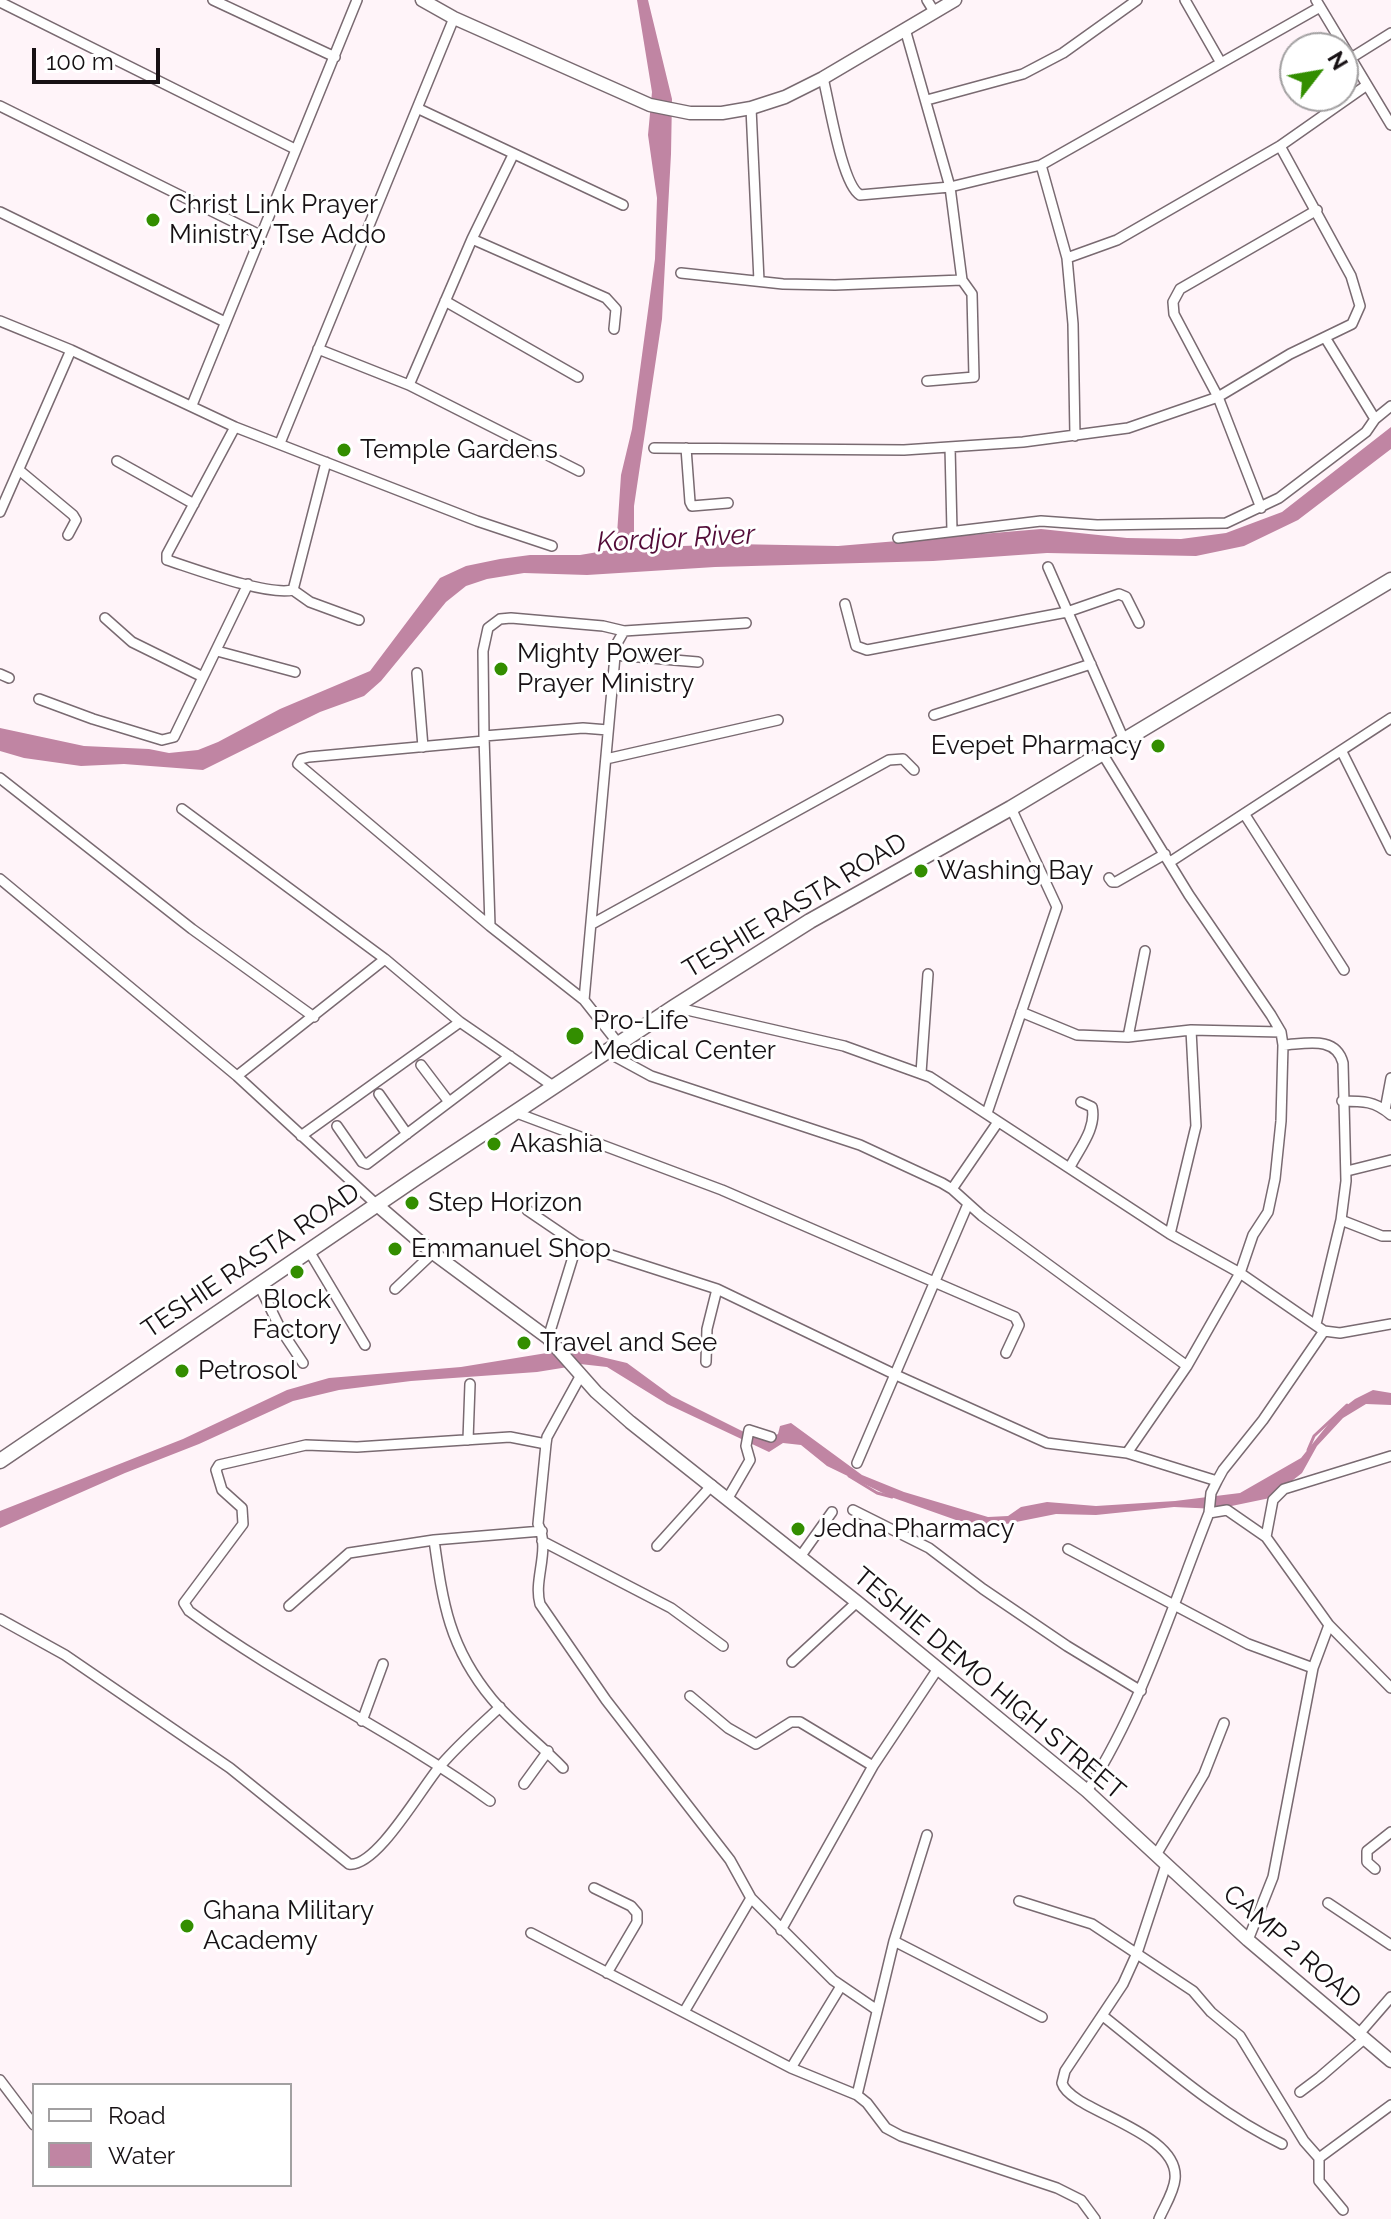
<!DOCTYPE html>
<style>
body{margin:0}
#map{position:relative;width:1391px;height:2219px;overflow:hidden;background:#fff4f9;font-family:Raleway,sans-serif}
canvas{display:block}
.legend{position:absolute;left:32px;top:2083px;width:260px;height:104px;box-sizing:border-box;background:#fff;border:2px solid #a2a0a1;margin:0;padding:10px 14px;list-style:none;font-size:24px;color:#171114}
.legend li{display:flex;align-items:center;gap:16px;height:40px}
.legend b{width:40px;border:2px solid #a2a0a1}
.north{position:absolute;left:1279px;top:32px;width:80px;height:80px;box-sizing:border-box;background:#fff;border:2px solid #a2a0a1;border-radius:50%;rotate:59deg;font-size:22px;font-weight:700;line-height:32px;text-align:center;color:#171114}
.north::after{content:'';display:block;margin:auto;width:28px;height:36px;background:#338e00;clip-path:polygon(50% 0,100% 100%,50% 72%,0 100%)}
.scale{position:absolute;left:32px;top:48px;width:128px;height:36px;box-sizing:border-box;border:4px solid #171114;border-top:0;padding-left:10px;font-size:24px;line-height:28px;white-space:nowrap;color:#171114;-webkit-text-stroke:6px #fff;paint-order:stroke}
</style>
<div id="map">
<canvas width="1391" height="2219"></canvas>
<ul class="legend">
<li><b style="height:10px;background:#fff"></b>Road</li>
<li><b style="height:22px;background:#c085a3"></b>Water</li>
</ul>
<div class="north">N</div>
<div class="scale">100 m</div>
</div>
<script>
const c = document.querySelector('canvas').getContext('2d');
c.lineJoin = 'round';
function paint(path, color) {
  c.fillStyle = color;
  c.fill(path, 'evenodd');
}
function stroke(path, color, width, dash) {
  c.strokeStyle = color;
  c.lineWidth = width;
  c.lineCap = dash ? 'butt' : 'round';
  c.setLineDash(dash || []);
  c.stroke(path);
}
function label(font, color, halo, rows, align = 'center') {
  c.font = font + ' Raleway,sans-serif';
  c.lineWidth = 6;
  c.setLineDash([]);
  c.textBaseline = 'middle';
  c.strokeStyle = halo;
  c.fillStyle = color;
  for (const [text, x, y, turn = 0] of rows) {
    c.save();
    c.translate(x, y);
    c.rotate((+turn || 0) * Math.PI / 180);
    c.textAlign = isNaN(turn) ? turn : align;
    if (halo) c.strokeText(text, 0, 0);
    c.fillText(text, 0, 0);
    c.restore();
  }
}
paint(new Path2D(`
 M637 0H648L672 99 671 154 662 319 634 506V548L732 544 838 546 1041 529 1127 538 1181 539 1226 533 1282 512 1391 427V449L1298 520 1244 546 1196 556 1047 553 933 561 715 567 587 575 524 573 487 579 466 586 446 602 381 681 364 696 320 712 203 770 124 764 81 766 24 758 0 751V728L84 746 149 749 169 753 198 750 218 742 280 709 370 671 440 578 466 566 500 559 530 555H580L616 549 621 475 632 429 655 259 657 198 648 135 652 92Z
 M568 1349 627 1363 672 1396 744 1432 766 1440 778 1434 780 1426 791 1423 862 1475 904 1492 988 1517 1008 1516 1021 1507 1047 1502 1096 1506 1175 1501 1240 1493 1301 1458 1338 1412 1355 1399 1373 1390 1391 1393V1405L1366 1404 1343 1418 1317 1446 1302 1473 1270 1498 1217 1509 1174 1507 1096 1515 1056 1514 991 1527 956 1520 891 1497 827 1466 801 1445 783 1443 769 1452 667 1404 607 1367 580 1364Z
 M559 1351 568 1367 537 1372 411 1381 339 1390 293 1401 199 1444 125 1473 0 1528V1511L183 1439 287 1390 329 1378 461 1367Z`), '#c085a3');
stroke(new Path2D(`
 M1308 1450 1314 1436 1347 1405
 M849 1476 877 1493 892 1497`), '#c085a3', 3);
const minor = new Path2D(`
 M213 0 335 57
 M927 0 935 13
 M1185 0 1221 63
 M1316 0 1391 125
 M0 2 295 149
 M905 29 950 187 962 280 972 294 974 377 927 381
 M1351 58 1391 33
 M823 78C829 101 842 185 860 195L950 187 1041 165 1320 7
 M927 100 1023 74 1063 53 1137 0
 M0 106 260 235
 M751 108 759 281
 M419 109 623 205
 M1041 165 1067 258 1073 324 1075 436
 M0 212 225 322
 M472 239 606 298 616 309 614 329
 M1067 258 1117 240 1280 146 1367 85
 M681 273 783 284 835 285 962 280
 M445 301 578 377
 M0 321 71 350 235 427 477 521 552 546
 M1326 339 1375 419
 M318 349 409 385 579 471
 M409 385 472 239 513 155
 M192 405 357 0
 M235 427 167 554V560C195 569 267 596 293 590L326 462
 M280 443 454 18
 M950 447 952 531
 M654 448 904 450 1023 442 1128 428 1218 397 1290 354 1352 324 1360 306 1351 276 1280 146
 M686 448 690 502 692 506 728 503
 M117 461 194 504
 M19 470 73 515 76 520 68 535
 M1261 508 1218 397 1174 314 1173 302 1180 289 1317 210
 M0 512 71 350
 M898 538 1041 521 1097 525 1226 523 1279 498 1366 432 1375 419 1391 406
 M1048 567 1124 740
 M293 590 310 602 359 620
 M845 604 856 646 867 650 1067 612 1119 594 1126 597 1139 623
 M105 618 132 642 203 677
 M217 651 295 672
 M615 655 698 662
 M417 673 423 747
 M0 674 9 678
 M39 699 93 719 162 740 174 737 248 584
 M934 715 1091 664
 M484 736 583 728 608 730
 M484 741 309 757 301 759 298 764 490 926 584 1000 618 1043
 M1342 752 1391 850
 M1102 753 1189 895 1271 1015 1281 1032 1283 1045C1305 1044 1336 1035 1343 1063L1346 1181 1341 1220 1316 1324
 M606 759 778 720
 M0 778 192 929 314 1017
 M182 809 385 959 460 1022 553 1086
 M1245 815 1344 970
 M1170 862 1391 718
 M1109 878 1112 882H1116L1165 854
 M0 879 237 1076 377 1205
 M592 924 889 760 903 759 914 770
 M490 926 484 736 483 651 488 628 500 619 511 618 603 626 624 631
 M1145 951 1128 1037 1191 1030 1196 1126 1170 1234
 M584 1000 616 645 624 631 746 623
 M674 1007 844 1046 930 1077 1170 1234 1240 1273 1324 1331 1340 1333 1391 1324
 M1021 1012 1077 1035 1128 1037
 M1191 1030 1281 1032
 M605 1051 651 1076 860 1145 942 1183 952 1189 982 1216 1187 1366
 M421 1065 449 1102
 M921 1073 928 974
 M237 1076 385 959
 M379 1094 407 1134
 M1342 1101C1363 1101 1375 1101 1391 1115
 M1385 1110 1391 1078
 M514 1112 722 1190 1015 1317 1019 1325 1006 1353
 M987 1113 1057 907 1011 808
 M337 1126 362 1162 367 1164 510 1056
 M301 1136 460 1022
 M1070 1167C1079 1149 1097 1128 1092 1107L1081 1102
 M1347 1171 1391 1160
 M952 1189 998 1122
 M527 1210 577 1244 717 1289 896 1375 1047 1443 1127 1453 1217 1481 1223 1470 1263 1420 1324 1331
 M1341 1220 1382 1236H1391
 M309 1251 365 1345
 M259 1285 281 1330 303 1363
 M395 1289 433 1253
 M548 1338 577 1244
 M706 1362 707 1329 717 1289
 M581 1375 547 1437 546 1444 538 1524C551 1550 533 1579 540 1604L606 1700 730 1860 751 1898 833 1980 877 2010
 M468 1440 470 1384
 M1127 1453 1187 1366 1240 1273 1253 1235 1268 1212 1275 1179 1281 1121 1283 1045
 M857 1463 968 1204
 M728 1498 750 1460 746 1446 749 1430 771 1437
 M853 1510 929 1548 983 1589 1067 1646 1141 1691
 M1209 1513 1227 1510 1266 1537 1329 1625 1391 1688
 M1266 1537 1273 1500 1284 1489 1391 1456
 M434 1540C443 1604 449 1647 492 1699 513 1724 540 1744 563 1768
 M542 1541 671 1608 723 1646
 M657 1546 712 1485
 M1068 1549 1248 1644 1313 1668
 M800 1557 832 1512
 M289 1606 349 1553 434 1540 542 1531
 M0 1619 65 1655 230 1768 349 1864C377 1868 423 1785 441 1765 459 1744 480 1726 500 1707
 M792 1662 857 1602
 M690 1696 728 1728 756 1744 791 1722H800L873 1766
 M362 1721 383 1664
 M524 1784 548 1751
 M1087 1791C1142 1705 1172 1607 1209 1513L1211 1493 1217 1481
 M490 1801C394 1731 285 1682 189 1611L184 1603 243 1524 242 1508 222 1490 216 1470 219 1465 306 1445 357 1447 510 1437 546 1444
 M1156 1855 1204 1774 1224 1723
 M1375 1869 1367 1862V1851L1391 1832
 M594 1888 631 1906 637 1913V1922L607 1973
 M1019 1901 1092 1924 1193 1991 1211 2012 1240 2036 1304 2141 1319 2158V2181L1343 2210
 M1328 1903 1391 1945
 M781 1930 873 1766 937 1670
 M531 1933 791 2068 857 2095 867 2103 886 2128 901 2136 1057 2188 1081 2200 1095 2219
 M1248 1940 1273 1877 1313 1668 1329 1625
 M894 1941 1042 2017
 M684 2012 751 1898
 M1103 2016C1160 2061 1217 2113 1282 2144
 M1358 2035 1391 1997
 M791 2068 841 1986
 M0 2080 34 2125
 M1300 2092 1320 2077 1364 2039
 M857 2095 894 1941 927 1835
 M1319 2158 1391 2105
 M1159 2219C1164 2207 1174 2192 1175 2179 1180 2131 1070 2111 1062 2083L1065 2071 1123 1984 1137 1953 1166 1865`);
const tertiary = new Path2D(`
 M422 0 454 18 650 105 690 113H722L751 108 785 97 823 78 955 0
 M377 1205 433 1253 548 1338 596 1392 630 1422 857 1602 1087 1791 1248 1940 1391 2061`);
const secondary = new Path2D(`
 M0 1461 416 1178 674 1007 810 921 1011 808 1391 580`);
stroke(minor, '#796a71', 12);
stroke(tertiary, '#796a71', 15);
stroke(secondary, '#796a71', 17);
stroke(minor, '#fff', 9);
stroke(tertiary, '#fff', 12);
stroke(secondary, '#fff', 14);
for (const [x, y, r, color] of [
 [153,220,8,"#338e00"],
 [344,450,8,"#338e00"],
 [501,669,8,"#338e00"],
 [1158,746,8,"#338e00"],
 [921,871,8,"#338e00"],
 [575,1036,10,"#338e00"],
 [494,1144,8,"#338e00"],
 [412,1203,8,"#338e00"],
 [395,1249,8,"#338e00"],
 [297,1272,8,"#338e00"],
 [524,1343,8,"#338e00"],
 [182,1371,8,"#338e00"],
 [798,1529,8,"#338e00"],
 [187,1926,8,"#338e00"]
]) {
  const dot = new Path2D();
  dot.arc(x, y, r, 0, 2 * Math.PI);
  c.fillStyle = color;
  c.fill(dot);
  stroke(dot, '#fff', 3);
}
label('26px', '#171114', '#fff', [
 ["Christ Link Prayer",169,205],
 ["Ministry, Tse Addo",169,235],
 ["Temple Gardens",360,450],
 ["Mighty Power",517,654],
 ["Prayer Ministry",517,684],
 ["Evepet Pharmacy",1142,746,"right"],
 ["Washing Bay",937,871],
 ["Pro-Life",593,1021],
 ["Medical Center",593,1051],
 ["Akashia",510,1144],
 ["Step Horizon",428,1203],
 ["Emmanuel Shop",411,1249],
 ["Block",297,1300,"center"],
 ["Factory",297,1330,"center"],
 ["Travel and See",540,1343],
 ["Petrosol",198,1371],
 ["Jedna Pharmacy",814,1529],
 ["Ghana Military",203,1911],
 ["Academy",203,1941]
], 'left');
label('26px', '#171114', '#fff', [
 ["TESHIE RASTA ROAD",795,906,-31],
 ["TESHIE RASTA ROAD",251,1261,-34],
 ["TESHIE DEMO HIGH STREET",989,1684,40],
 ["CAMP 2 ROAD",1292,1947,41]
]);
label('italic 28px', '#530b38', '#fff', [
 ["Kordjor River",676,539,-3]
]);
</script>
